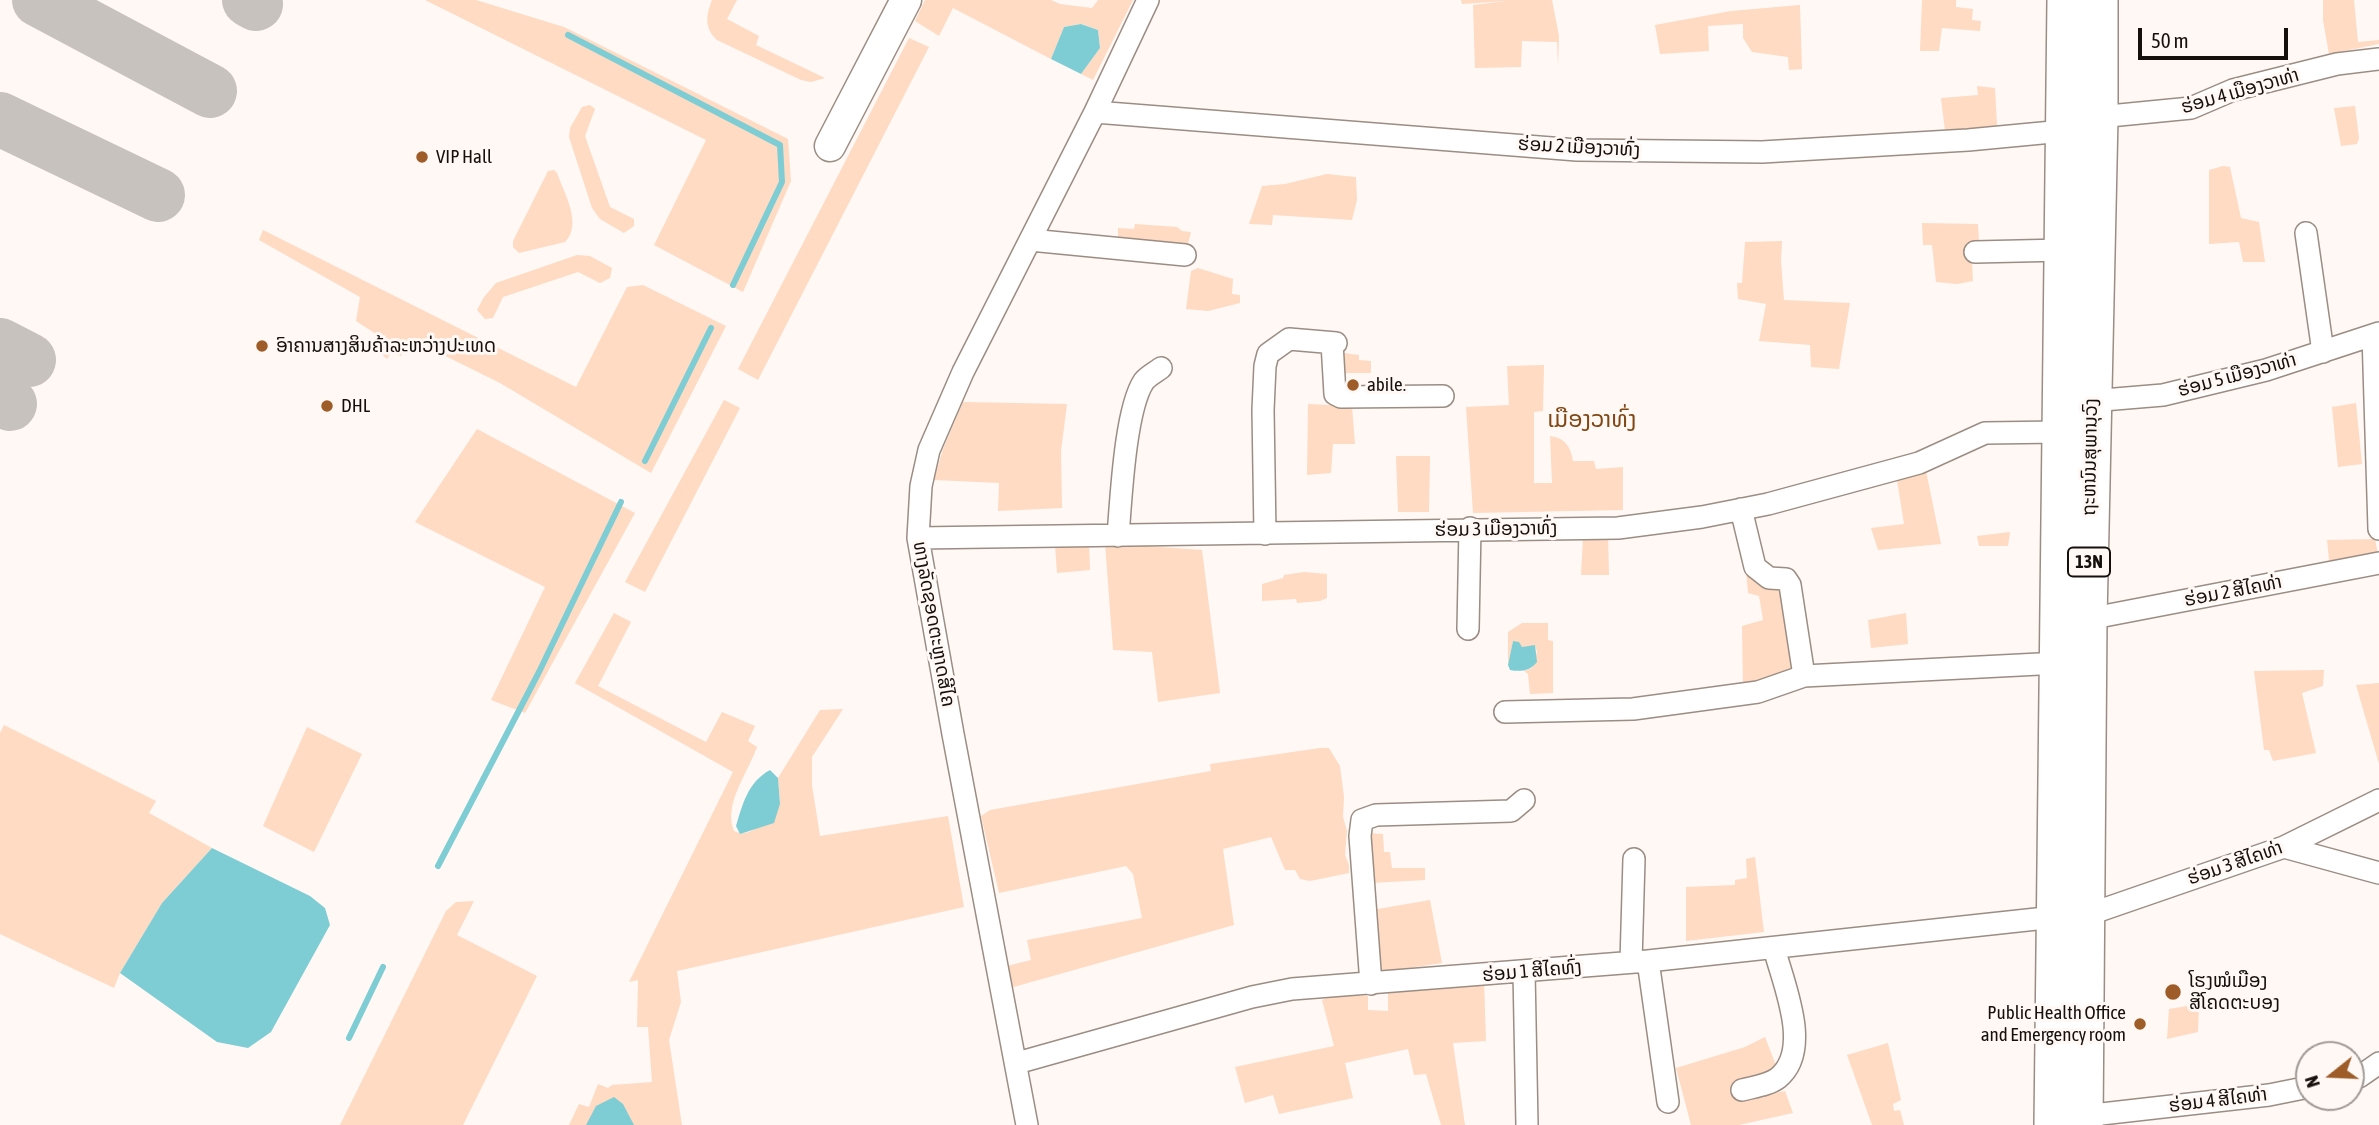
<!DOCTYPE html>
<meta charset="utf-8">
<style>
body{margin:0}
#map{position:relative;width:2379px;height:1125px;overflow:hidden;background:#fff8f4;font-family:"Asap Condensed",sans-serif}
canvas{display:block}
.north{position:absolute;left:2295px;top:1041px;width:70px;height:70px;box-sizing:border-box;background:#fff8f4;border:2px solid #a19b97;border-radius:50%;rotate:252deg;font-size:19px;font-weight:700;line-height:28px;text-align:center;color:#15100c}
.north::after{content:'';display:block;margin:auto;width:24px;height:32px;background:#9e5d28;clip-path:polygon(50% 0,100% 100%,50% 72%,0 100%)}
.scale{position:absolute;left:2138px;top:28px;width:150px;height:32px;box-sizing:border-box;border:4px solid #15100c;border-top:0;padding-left:9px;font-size:21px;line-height:24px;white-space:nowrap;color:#15100c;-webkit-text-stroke:5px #fff8f4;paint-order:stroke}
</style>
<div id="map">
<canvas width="2379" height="1125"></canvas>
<div class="north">N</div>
<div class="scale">50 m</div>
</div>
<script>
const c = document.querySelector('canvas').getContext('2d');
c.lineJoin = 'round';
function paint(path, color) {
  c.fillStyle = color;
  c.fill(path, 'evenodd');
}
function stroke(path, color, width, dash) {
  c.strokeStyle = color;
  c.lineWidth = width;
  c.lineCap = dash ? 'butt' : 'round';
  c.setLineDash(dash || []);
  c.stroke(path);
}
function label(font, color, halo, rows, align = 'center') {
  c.font = font + ' "Asap Condensed","Noto Sans Lao",sans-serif';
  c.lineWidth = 6;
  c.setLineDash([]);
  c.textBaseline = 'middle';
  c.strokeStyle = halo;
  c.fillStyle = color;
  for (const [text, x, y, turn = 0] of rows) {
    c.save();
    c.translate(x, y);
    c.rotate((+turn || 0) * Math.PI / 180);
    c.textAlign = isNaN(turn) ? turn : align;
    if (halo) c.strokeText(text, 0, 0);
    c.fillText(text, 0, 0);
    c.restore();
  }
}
paint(new Path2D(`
 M425 0H476L564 27 788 139 791 181 743 292 654 245 706 140Z
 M712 0H737L727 19 759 36 756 45 825 78 811 82 801 80 717 40C704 28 706 15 712 0Z
 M925 0H1051L1060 4 1092 8 1098 0H1133L1093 80 1081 74 1100 48 1098 30 1082 24 1064 27 1051 59 953 8 939 36 915 21Z
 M1461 0H1552L1559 36 1558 67 1557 42 1522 41 1521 67 1475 68 1473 5 1506 1 1462 4Z
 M1922 0H1956V7L1973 9 1972 20 1981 21 1980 31 1942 28 1939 51H1920Z
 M2323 0H2354L2358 42 2379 40V44L2329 54 2323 20Z
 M1800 5 1802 69 1789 70 1788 57 1752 52 1743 38V24L1708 26 1709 51 1660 54 1655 25 1731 11Z
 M909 38 929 47 758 380 738 369Z
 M1977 86 1995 88 1997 125 1999 132 1946 139 1941 98 1978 95Z
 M590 105 595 109 585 136 610 207 634 219V226L624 233 600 219 592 208 569 137 570 128 582 107Z
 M2355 106 2359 138 2357 144 2341 146 2334 108Z
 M2223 166 2230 167 2241 218 2259 222 2265 262H2243L2239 242 2209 244V170Z
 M554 170 557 173C564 193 583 224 565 242L519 253 513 247V241L548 171Z
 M1327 174 1356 177 1357 200 1352 220 1273 215 1272 225 1249 224 1262 186 1285 184Z
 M1922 223 1978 224 1980 260 1972 261 1973 281 1957 284 1936 282 1932 245H1923Z
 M1135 224 1177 227 1182 231 1191 232 1186 251 1118 243V228L1134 229Z
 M263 230 576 387 627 287 643 285 726 326 651 473 500 383 409 338 401 356 391 353 387 359 374 348 379 336 356 321 360 297 259 240Z
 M1782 241 1781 261 1784 300 1850 303 1839 369 1811 367 1810 345 1759 341 1766 304 1738 299 1737 283H1742L1745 242Z
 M577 255 590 256 612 268 610 278 600 283 578 272 503 297 493 318 485 319 477 310 484 297 496 283Z
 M1198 268 1233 279 1232 294 1240 295V303L1208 311 1186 309 1191 271Z
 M1337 352 1359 355V360L1371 361V373H1338Z
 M1544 365 1543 411 1534 412V483H1552L1550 436C1565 438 1571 447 1573 461H1594L1596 469 1623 467V510L1473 513 1466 407 1509 405 1507 366Z
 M724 400 740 408 645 592 625 582Z
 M963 402 1067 404 1061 451 1062 508 998 511 999 483 934 480 943 449Z
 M2356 403 2362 464 2338 467 2332 407Z
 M1308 404 1352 406 1355 444H1333L1331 473 1307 475Z
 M477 429 635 513 525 713 491 700 545 587 415 522Z
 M1396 456H1430L1429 512H1398Z
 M1925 466 1941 544 1878 550 1871 528 1904 524 1896 474Z
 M1608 531 1609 575H1581L1583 538Z
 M2010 532 2008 546H1979L1977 536Z
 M2375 539 2379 559 2330 569 2327 540Z
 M1105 543 1202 550 1220 693 1158 702 1152 652 1113 650Z
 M1089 544 1090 570 1057 573 1055 545Z
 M1746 571 1758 579 1784 591 1794 669 1743 689 1742 626 1763 620 1759 596 1748 593Z
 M1304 572 1327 574V598L1320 601 1297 603 1296 599 1262 601V584L1283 578 1284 575Z
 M614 613 631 622 598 686 706 742 722 712 755 726 748 741 757 747C748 773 723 804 734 831 753 840 768 816 780 804L778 778 820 710 843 709 812 757V785L820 836 948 816 964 907 677 971 681 1002 669 1040 682 1125H569L579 1104 589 1107 598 1084 608 1088 612 1085 652 1082 648 1027H637L638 980 629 982 733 772 575 683Z
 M1906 613 1908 644 1871 648 1868 620Z
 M1522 623H1548V640L1553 641V693L1530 694 1528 674 1524 671 1532 668 1537 652 1535 646 1522 647 1513 641 1508 665V632Z
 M2324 670 2323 686 2302 693 2316 753 2273 761 2269 750H2264L2254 671Z
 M2379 683V764L2356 685Z
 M4 725 156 801 149 813 212 848 162 903 120 973 114 988 0 934V733Z
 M307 727 362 754 314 852 263 826Z
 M1320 748H1329L1340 766 1344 797 1343 817 1347 831 1345 855 1349 865V873L1310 881 1300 879 1295 870H1285L1271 837 1223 849 1234 925 1010 988 1007 966 1031 960 1027 940 1142 918 1133 874 1126 866 999 893 981 816 990 810 1211 771 1210 764Z
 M1368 833 1383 834 1384 852H1390L1392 868H1425V880L1371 883Z
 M1755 857 1764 932 1686 941V887L1735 885V880L1747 878 1746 859Z
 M1430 900 1442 963 1377 973 1372 910Z
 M474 901 457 935 537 976 463 1125H340L446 911 456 902Z
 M1484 980 1486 1041 1453 1043 1465 1125H1441L1426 1074 1414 1075 1408 1049 1345 1063 1353 1098 1279 1114 1273 1095 1245 1103 1235 1067 1334 1046 1322 1000 1334 995 1368 996V1010L1388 1011V988Z
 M2199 1004 2198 1032 2167 1039 2169 1009Z
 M1765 1037 1777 1068 1736 1085 1741 1100 1785 1091 1793 1113 1739 1125H1691L1676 1068 1745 1047Z
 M1888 1043 1901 1100 1893 1104 1894 1111 1900 1110 1904 1125H1872L1847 1055Z`), '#fedbc2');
paint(new Path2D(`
 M1081 24 1098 30 1100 48 1081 74 1051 59 1064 27Z
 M1513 641 1519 642 1522 647 1535 645 1537 662C1530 671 1521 672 1510 670L1508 665Z
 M770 770 778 778 780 804 774 823 740 834 736 826C743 803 748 782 770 770Z
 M212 848 310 896 325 908 330 925 271 1032 248 1048 217 1042 120 973 162 903Z
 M614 1097 623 1104 634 1125H586L596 1106Z`), '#7ecdd4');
stroke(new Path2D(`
 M568 35 780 145 782 182 733 285
 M645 461 711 328
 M438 866 539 672 621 502
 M349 1038 383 967`), '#7ecdd4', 6);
stroke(new Path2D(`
 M39 0 210 91
 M249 0 256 4
 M0 119 158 195
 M0 345 29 360
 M0 399 10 404`), '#c8c2be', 54);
const street = new Path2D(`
 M1095 112 1577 150 1762 152 1968 140 2063 131
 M2099 117 2191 108 2233 90 2337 64 2379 59
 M2306 233 2323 352
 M1030 240 1185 255
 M1975 252 2063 250
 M2373 335 2379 529
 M1332 343 1335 394 1341 397 1443 396
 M2091 401 2163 395 2266 370 2379 333
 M1741 509 1755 567 1769 578 1786 579 1790 585 1804 676
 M1265 534 1263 410 1265 366 1268 354 1289 339 1336 343
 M1118 536C1121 500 1125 409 1144 381 1148 376 1156 372 1161 368
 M918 538 1618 528 1702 517 1768 504 1919 463 1985 433 2060 432
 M2088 619 2379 563
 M1468 629 1470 528
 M1505 712 1633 709 1758 692 1804 676 2059 663
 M2284 847 2379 873
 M2087 915 2284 847 2379 800
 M1648 961 1668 1102
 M1631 962 1634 859
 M1524 971 1527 1125
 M1371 984 1360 836 1362 820 1376 815 1511 811 1524 800
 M1017 1063 1252 997 1292 989 1648 961 2055 917
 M2351 1078 2359 1077 2379 1063
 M1742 1090C1753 1087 1769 1085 1778 1078 1813 1050 1783 983 1774 948
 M2084 1116 2269 1095 2309 1087
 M1027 1125 953 734 918 538 921 486 929 450 963 372 1095 112 1148 0`);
const secondary = new Path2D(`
 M830 146 906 0`);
const highway = new Path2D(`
 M2053 1125 2066 0
 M2084 1125 2088 619 2099 117V0`);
stroke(street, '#9b8d83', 24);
stroke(secondary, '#9b8d83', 33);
stroke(highway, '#9b8d83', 40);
stroke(street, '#fff', 21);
stroke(secondary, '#fff', 30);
stroke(highway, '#fff', 37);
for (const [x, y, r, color] of [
 [422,157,7,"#9e5d28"],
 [262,346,7,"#9e5d28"],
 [1353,385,7,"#9e5d28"],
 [327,406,7,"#9e5d28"],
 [2173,992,9,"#9e5d28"],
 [2140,1024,7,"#9e5d28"]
]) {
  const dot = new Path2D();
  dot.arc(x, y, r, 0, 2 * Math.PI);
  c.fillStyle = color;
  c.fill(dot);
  stroke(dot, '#fff8f4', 2.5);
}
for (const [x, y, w] of [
 [2089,562,42]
]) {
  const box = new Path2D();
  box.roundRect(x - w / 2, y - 14.5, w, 29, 5);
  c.fillStyle = '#fff8f4';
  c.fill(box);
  stroke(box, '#15100c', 2);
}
label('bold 18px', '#15100c', null, [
 ["13N",2089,562]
]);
label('19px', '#15100c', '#fff8f4', [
 ["ຮ່ອມ 4 ເມືອງວາທ່າ",2240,91,-16],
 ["ຮ່ອມ 2 ເມືອງວາທົ່ງ",1579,147,3],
 ["ຮ່ອມ 5 ເມືອງວາທ່າ",2237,375,-15],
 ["ຖະຫນົນສຸພານຸວົງ",2090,457,-89],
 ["ຮ່ອມ 3 ເມືອງວາທົ່ງ",1496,529,-1],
 ["ຮ່ອມ 2 ສີໄຄທ່າ",2233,591,-11],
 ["ທາງລັດຊອດຕະຫຼາດສີໄຄ",934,624,80],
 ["ຮ່ອມ 3 ສີໄຄທ່າ",2235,863,-19],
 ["ຮ່ອມ 1 ສີໄຄທົ່ງ",1532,971,-5],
 ["ຮ່ອມ 4 ສີໄຄທ່າ",2218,1100,-7]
]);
label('19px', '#15100c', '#fff8f4', [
 ["VIP Hall",436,157],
 ["ົອາຄານສາງສິນຄ້າລະຫວ່າງປະເທດ",276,346],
 ["abile.",1367,385],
 ["DHL",341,406],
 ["ໂຮງໝໍເມືອງ",2189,981],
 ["ສີໂຄດຕະບອງ",2189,1003],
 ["Public Health Office",2126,1013,"right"],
 ["and Emergency room",2126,1035,"right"]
], 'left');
label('23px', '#804613', '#fff8f4', [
 ["ເມືອງວາທົ່ງ",1592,420]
]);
</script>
